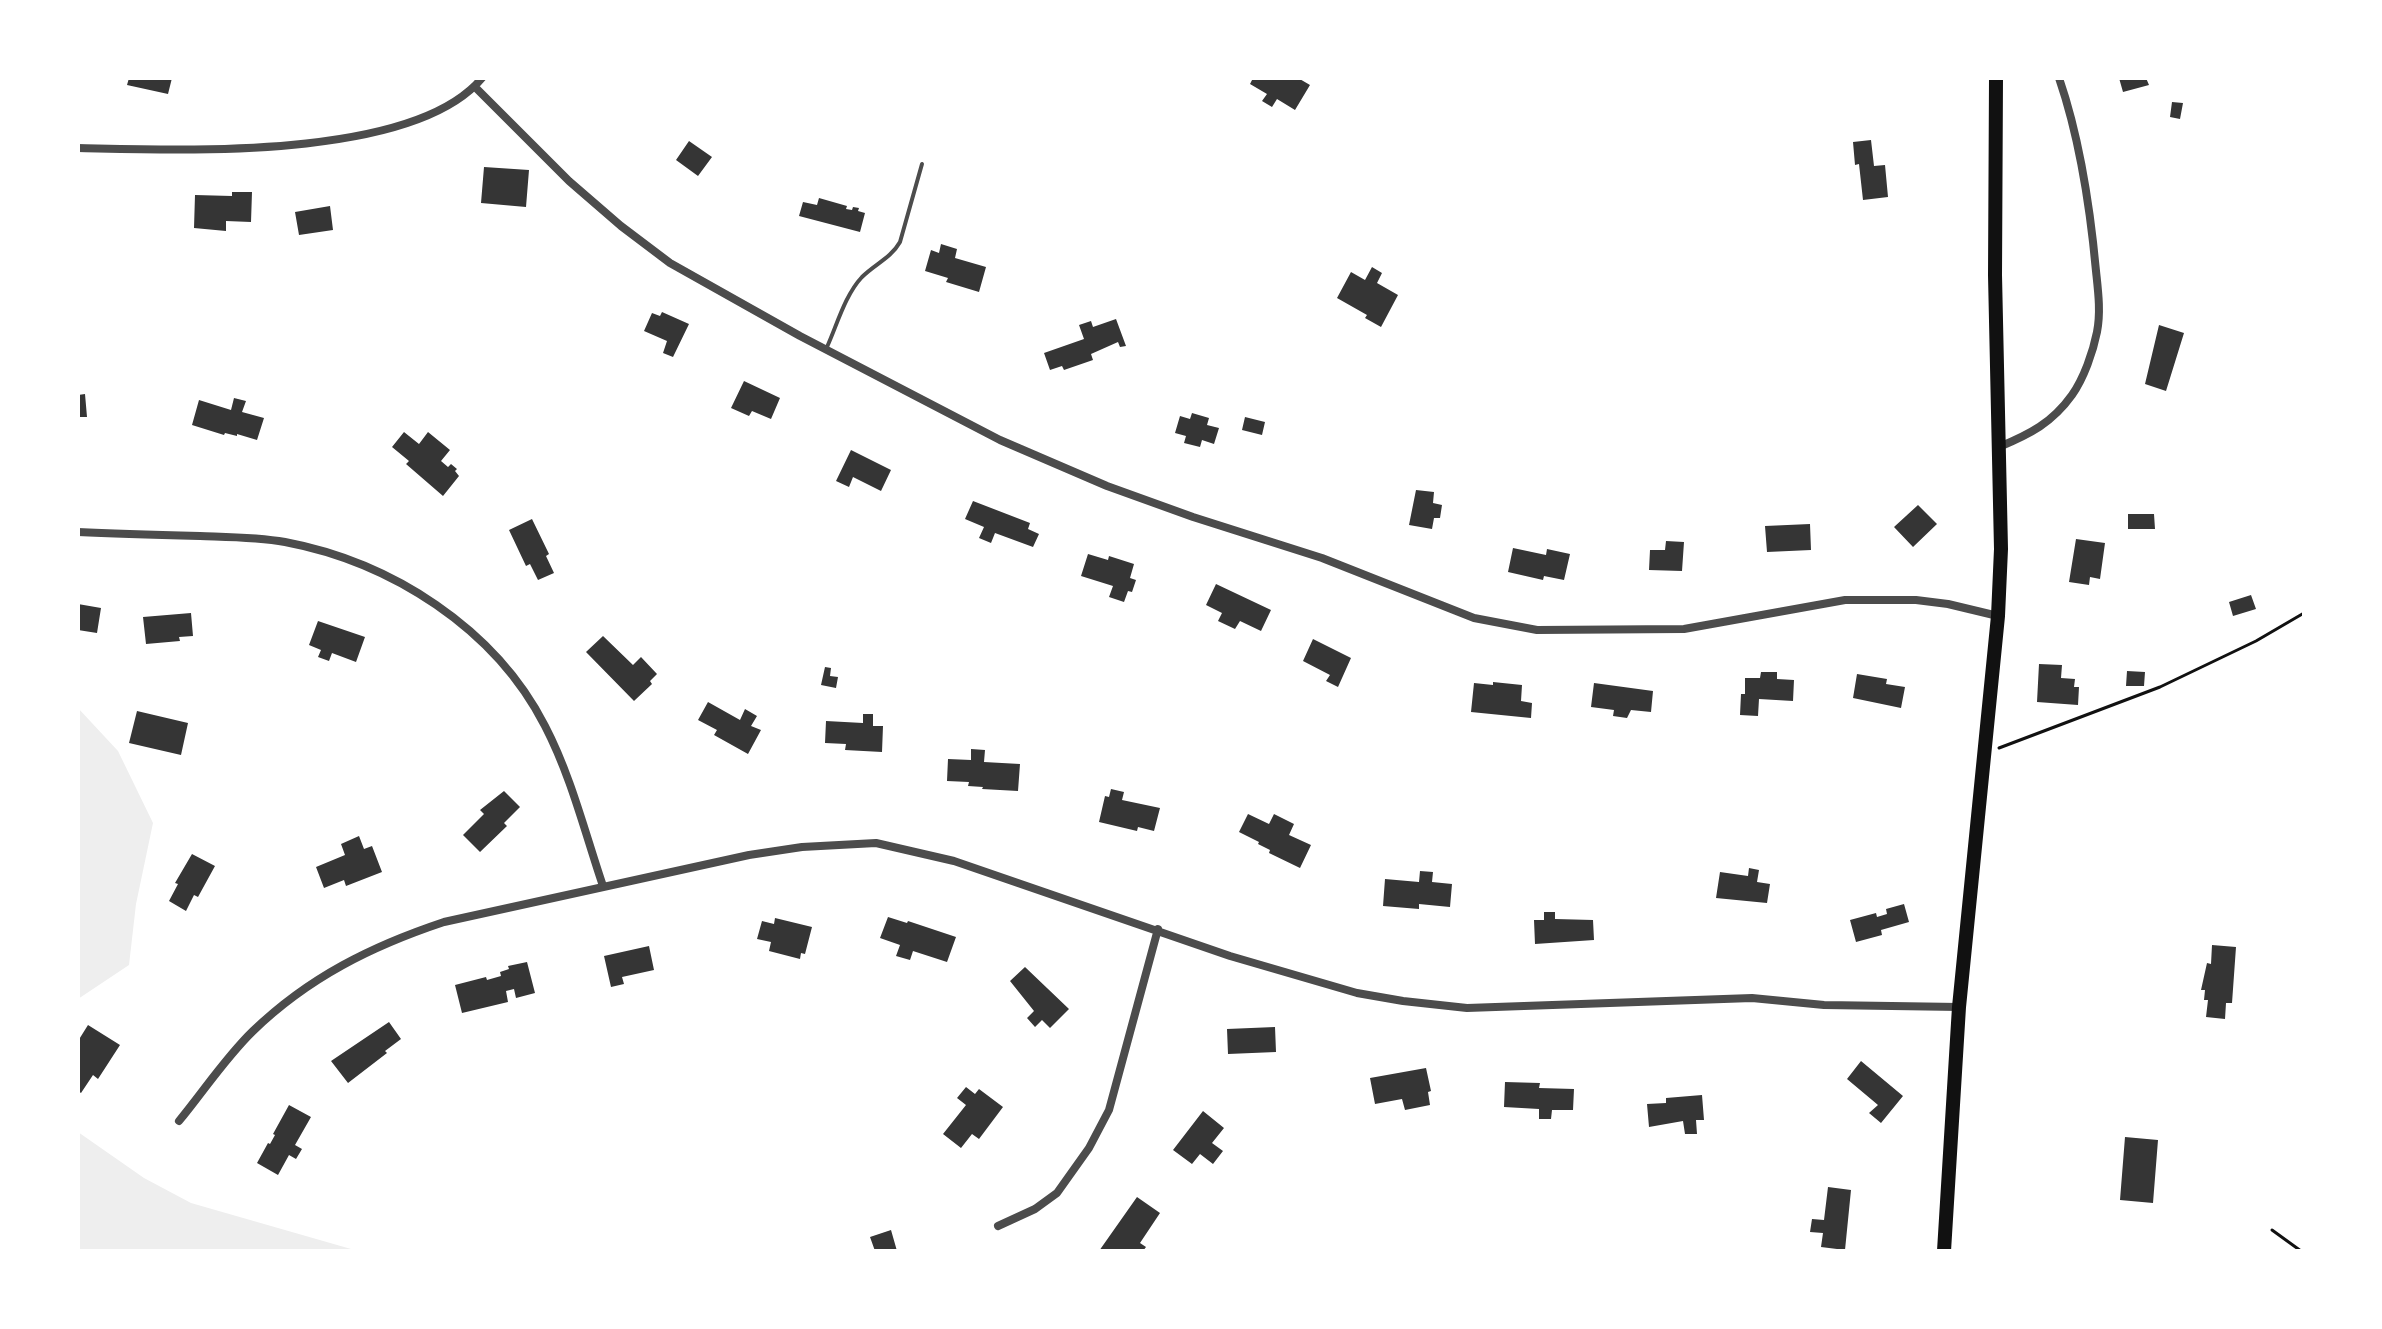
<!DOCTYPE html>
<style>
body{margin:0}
#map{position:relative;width:2382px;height:1329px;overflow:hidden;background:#fff;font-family:"Public Sans",sans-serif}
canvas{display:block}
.frame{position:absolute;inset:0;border:80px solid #fff;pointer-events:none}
</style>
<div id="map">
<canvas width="2382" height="1329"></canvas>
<div class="frame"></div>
</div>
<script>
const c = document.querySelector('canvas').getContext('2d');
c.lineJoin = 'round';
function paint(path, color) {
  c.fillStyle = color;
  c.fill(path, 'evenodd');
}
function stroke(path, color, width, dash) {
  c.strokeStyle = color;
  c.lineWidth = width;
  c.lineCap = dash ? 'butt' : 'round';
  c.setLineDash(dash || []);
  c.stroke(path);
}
paint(new Path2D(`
 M78 708 118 751 153 823 136 904 129 965 78 999Z
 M78 1132 144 1178 191 1203 358 1251H78Z`), '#eee');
paint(new Path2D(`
 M129 78H172L168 94 127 85Z
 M1253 78H1298L1310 85 1295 110 1277 99 1272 107 1262 101 1267 94 1250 84Z
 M2119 78H2146L2149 85 2123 92Z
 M2172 102 2183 103 2180 119 2170 117Z
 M1871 140 1874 166 1885 165 1888 197 1863 200 1859 164 1855 165 1853 142Z
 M689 141 712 157 698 176 676 160Z
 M484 167 529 170 526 207 481 203Z
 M232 192H252L251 222 226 221V231L194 228 195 195 232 196Z
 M819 198 847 206 846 209 852 210 853 207 859 208 858 211 865 213 860 232 799 216 803 202 817 205Z
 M330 206 333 230 299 235 295 212Z
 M941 244 957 249 955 258 986 267 979 292 946 282 948 278 925 271 931 250 939 253Z
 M1372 267 1382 273 1377 283 1398 295 1381 327 1365 318 1367 315 1337 298 1351 272 1365 280Z
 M662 312 689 324 673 357 663 353 667 341 644 331 652 313 660 316Z
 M1116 319 1126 346 1120 347 1118 342 1091 354 1093 360 1064 370 1062 366 1050 370 1044 353 1084 339 1079 325 1091 321 1093 327Z
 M2159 325 2184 333 2166 391 2145 384Z
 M744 381 780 398 771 419 752 411 749 416 731 408Z
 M85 394 87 417H78V395Z
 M234 398 246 401 242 412 264 418 257 440 237 434V436L225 433 224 435 192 425 199 400 231 410Z
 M1192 413 1209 418 1207 425 1219 428 1214 444 1202 440 1200 447 1184 443 1186 436 1175 433 1180 416 1190 419Z
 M1245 417 1265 422 1262 435 1242 430Z
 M404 432 419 444 428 432 450 450 441 461 448 467 451 464 457 469 455 471 459 476 443 496 406 464 409 461 392 447Z
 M851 450 891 470 881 491 853 477 849 487 836 481Z
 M1416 490 1434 492 1433 503 1442 505 1440 518H1434L1432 529 1409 525Z
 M973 501 1030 523 1028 529 1039 534 1033 547 995 533 991 543 979 538 984 527 965 519Z
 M1918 505 1937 524 1913 547 1894 527Z
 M2128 514H2154L2155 529H2128Z
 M532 519 549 554 546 556 554 573 538 580 530 564 526 566 509 530Z
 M1810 524 1811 550 1767 552 1765 526Z
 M2076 539 2105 543 2100 579 2090 577 2089 585 2069 582Z
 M1666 541 1684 542 1682 571 1649 570 1650 550H1665Z
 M1513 548 1546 555 1547 549 1570 554 1564 580 1544 576 1543 580 1508 572Z
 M1088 554 1108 560 1109 556 1134 564 1130 578 1136 580 1132 592 1128 591 1124 602 1109 597 1113 586 1081 576Z
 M1216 584 1271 610 1261 631 1240 621 1235 629 1218 621 1222 613 1206 605Z
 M2251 595 2256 609 2233 616 2229 602Z
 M78 604 101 608 97 633 78 630Z
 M191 613 193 636 179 637 180 641 146 644 143 617Z
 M318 621 365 637 356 662 332 653 329 661 318 657 321 650 309 645Z
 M603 636 633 665 641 657 657 674 650 681 652 684 634 701 586 652Z
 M1313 639 1351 658 1338 687 1326 681 1330 675 1303 661Z
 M2039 664 2062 665 2061 678 2075 679 2074 687H2079L2078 705 2037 702Z
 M825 667 831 668 830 676 838 677 836 688 821 685Z
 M2127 671 2145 672 2144 686H2126Z
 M1761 672H1777V679L1794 680 1793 701 1759 699 1758 716 1740 715 1741 694H1745V678H1760Z
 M1857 674 1887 679 1886 684 1905 687 1901 708 1853 698Z
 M1493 682 1522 685 1521 701 1532 703 1531 718 1471 712 1474 683 1493 685Z
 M1594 683 1653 691 1651 712 1631 710 1627 718 1613 716 1614 710 1591 707Z
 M708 702 740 720 745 709 757 716 751 726 761 730 748 754 714 735 717 730 698 720Z
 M137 711 188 723 181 755 129 743Z
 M863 714H873V726H883L882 752 845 750 846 744 825 743 826 721 863 723Z
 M971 749 985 750 984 762 1020 764 1018 791 982 789 983 787 968 786 969 782 947 781 948 759 971 760Z
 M1111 789 1124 792 1122 800 1160 808 1154 831 1138 827 1137 831 1099 822 1105 796 1109 797Z
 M504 791 520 807 504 823 507 826 480 852 463 835 484 814 480 810Z
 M1248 814 1269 824 1274 814 1294 824 1289 835 1311 845 1300 868 1269 853 1270 850 1258 844 1259 842 1239 832Z
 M359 836 364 849 372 846 382 872 346 886 344 880 324 888 316 867 345 855 341 844Z
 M192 854 215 866 198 897 194 895 186 911 169 901 178 884 175 883Z
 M1749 868 1759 870 1757 882 1770 884 1767 903 1716 898 1720 872 1748 876Z
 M1420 871 1433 872 1432 882 1452 884 1450 907 1419 904V909L1383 906 1385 879 1419 882Z
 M1904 904 1909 922 1881 930 1882 935 1856 942 1850 920 1876 913 1877 917 1887 914 1886 909Z
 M1544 912H1555V919L1593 920 1594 940 1535 944 1534 920H1544Z
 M888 917 907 923 908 921 956 937 947 962 913 951 910 960 896 956 900 945 880 938Z
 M775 918 812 927 805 954 801 953 800 959 769 951 771 942 757 939 762 921 774 924Z
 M2212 945 2236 947 2232 1003H2226L2225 1019 2206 1017 2208 1000H2204L2205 990H2201L2207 963 2211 964Z
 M649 946 654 970 622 977 624 984 611 987 604 956Z
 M527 962 535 993 516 998 514 989 506 991 508 1002 462 1013 455 985 486 977 487 980 501 976 500 972 509 969 508 966Z
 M1025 967 1069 1009 1050 1028 1042 1020 1035 1027 1027 1018 1034 1011 1010 981Z
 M389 1022 401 1039 385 1051 387 1053 348 1083 331 1061Z
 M88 1025 120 1045 98 1079 93 1075 81 1093 78 1091V1041Z
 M1275 1027 1276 1052 1228 1054 1227 1029Z
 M1861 1061 1903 1096 1881 1123 1869 1113 1878 1105 1847 1079Z
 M1426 1068 1431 1091 1428 1092 1430 1105 1405 1110 1402 1099 1375 1104 1370 1078Z
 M1505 1082 1540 1083 1539 1088 1574 1089 1573 1110H1552L1551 1119H1539V1109L1504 1107Z
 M966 1087 975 1094 979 1089 1003 1107 979 1139 972 1134 961 1148 943 1134 966 1105 957 1098Z
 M1702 1095 1704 1120H1696L1697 1134H1685L1683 1121 1649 1127 1647 1104 1666 1103V1098Z
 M289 1105 311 1117 295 1145 302 1149 296 1159 289 1155 278 1175 257 1163 268 1143 270 1144 275 1135 273 1134Z
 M1203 1111 1224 1128 1212 1143 1223 1151 1213 1164 1200 1154 1192 1164 1173 1150Z
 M2125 1137 2158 1140 2153 1203 2120 1200Z
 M1828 1187 1851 1190 1845 1250 1821 1247 1823 1233 1810 1232 1812 1219 1824 1220Z
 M1137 1197 1160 1213 1140 1243 1146 1247 1143 1251H1099Z
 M891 1230 897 1251H875L870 1237Z`), '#353535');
stroke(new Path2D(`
 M1999 748 2160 687 2256 641 2304 613
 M2272 1230 2301 1251`), '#111', 3);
stroke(new Path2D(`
 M827 347C837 325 845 295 862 277 875 264 891 258 900 242L922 164`), '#4c4c4c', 4);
stroke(new Path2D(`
 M475 87 569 181 621 226 670 263 800 336 1000 440 1107 486 1193 517 1322 558 1474 618 1537 630 1684 629 1845 600H1916L1948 604 1998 616
 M78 148C178 150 413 161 482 78
 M1999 447C2030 434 2052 423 2072 395 2084 378 2093 352 2097 332 2101 312 2098 290 2096 271 2090 206 2080 139 2059 78
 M78 532C119 534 159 535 200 536 228 537 257 537 285 542 391 562 495 628 545 726 571 776 585 833 603 886
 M179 1121C203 1092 226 1057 253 1031 309 977 372 946 444 922L749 855 802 847 876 843 954 861 1230 956 1357 993 1403 1001 1467 1008 1752 998 1824 1005 1959 1007
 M998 1226 1035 1209 1057 1193 1089 1148 1109 1110 1158 929`), '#4c4c4c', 8);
stroke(new Path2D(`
 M1944 1251 1959 1007 1998 616 2001 549 1995 275 1996 78`), '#111', 14);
</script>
